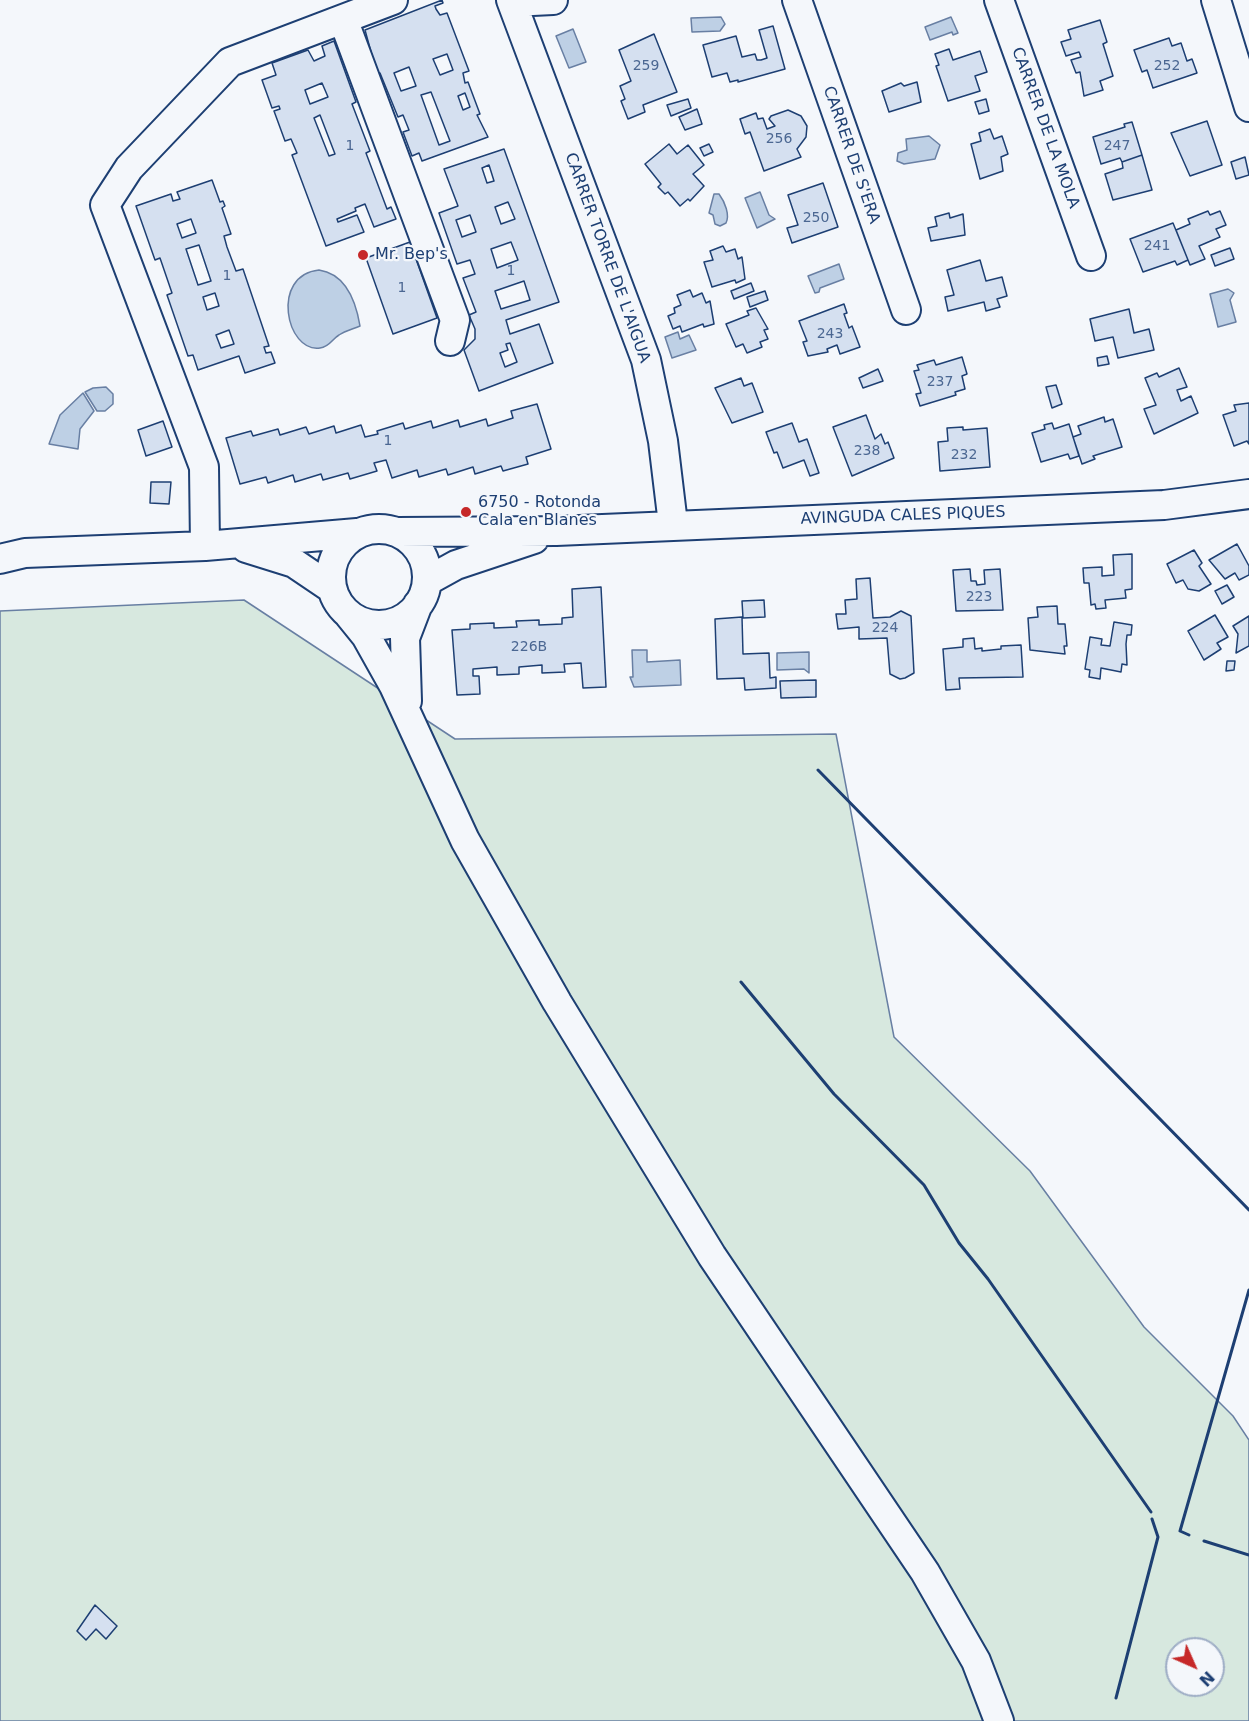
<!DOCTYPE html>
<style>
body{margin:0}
#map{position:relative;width:1249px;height:1721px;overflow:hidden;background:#f4f7fb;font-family:"DejaVu Sans",sans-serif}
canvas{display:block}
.north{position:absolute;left:1165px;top:1637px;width:60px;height:60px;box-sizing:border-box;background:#f4f7fb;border:2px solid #9eadc5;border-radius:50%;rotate:135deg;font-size:16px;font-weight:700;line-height:24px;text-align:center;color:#1d3f73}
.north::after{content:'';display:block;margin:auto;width:21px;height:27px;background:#c62828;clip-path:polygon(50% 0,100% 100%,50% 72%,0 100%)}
</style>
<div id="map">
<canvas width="1249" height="1721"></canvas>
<div class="north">N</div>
</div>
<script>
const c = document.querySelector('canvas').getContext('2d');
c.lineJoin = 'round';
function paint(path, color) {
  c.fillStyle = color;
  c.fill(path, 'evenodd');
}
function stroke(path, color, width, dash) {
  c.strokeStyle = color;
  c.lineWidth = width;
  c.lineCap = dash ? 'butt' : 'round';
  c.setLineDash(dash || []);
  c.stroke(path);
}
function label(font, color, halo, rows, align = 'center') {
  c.font = font + ' "DejaVu Sans",sans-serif';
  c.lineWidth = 4.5;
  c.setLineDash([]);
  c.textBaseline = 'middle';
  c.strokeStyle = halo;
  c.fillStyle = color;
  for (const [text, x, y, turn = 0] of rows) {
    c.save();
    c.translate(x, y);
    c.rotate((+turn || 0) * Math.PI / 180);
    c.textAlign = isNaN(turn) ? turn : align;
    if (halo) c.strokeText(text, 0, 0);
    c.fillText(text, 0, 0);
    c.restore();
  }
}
const green = new Path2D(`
 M244 600 455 739 836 734 894 1037 1030 1171 1144 1327 1233 1416 1249 1440V1721H0V611ZM1177 1649H1213V1685H1177Z`);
paint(green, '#d7e8df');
stroke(green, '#687fa3', 1.5);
const water = new Path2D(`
 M721 17 725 24 720 31 692 32 691 18Z
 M951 17 958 33 953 35 952 32 930 40 925 27Z
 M573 29 586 62 569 68 556 36Z
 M929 136 940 145 935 159 904 164 897 161 898 153 907 150 906 139Z
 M760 192 769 215 775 219 757 228 745 198Z
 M714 194H719C725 202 730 215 726 223L720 226 715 224 713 215 709 213Z
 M839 264 844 279 820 288 819 292 815 293 808 276Z
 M319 270C346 274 356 302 360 326 353 329 345 331 339 335 332 339 330 347 320 348 286 353 270 275 319 270Z
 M1228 289 1234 293 1230 300 1236 322 1218 327 1210 294Z
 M678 332 680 339 689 335 696 350 672 358 665 337Z
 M106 387 113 394V404L105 411H97L85 392 93 388Z
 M83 393 94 411 80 429 78 449 49 444 60 415Z
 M632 650H647V662L680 660 681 685 634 687 630 677H633Z
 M809 652V673L804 669 777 670V653Z`);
paint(water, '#bed0e5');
stroke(water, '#687fa3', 1.5);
const building = new Path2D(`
 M442 0 443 3 435 6 436 9 440 15 447 13 469 71 463 73 465 83 468 82 480 114 477 115 488 137 422 161 419 153 412 156 403 132 409 130 403 115 398 117 380 73 377 74 365 30ZM447 54 453 70 440 75 433 59ZM409 67 416 86 401 91 394 73ZM431 92 450 141 439 145 421 95ZM465 93 470 107 463 110 458 96Z
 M1100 20 1107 42 1103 44 1113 76 1100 81 1103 90 1084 96 1080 72 1076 73 1071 60 1081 57 1079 52 1066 56 1061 42 1071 39 1068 30Z
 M773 26 785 69 738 82V80L730 82 727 73 712 77 703 45 736 36 742 57 755 54 757 60H761L767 58 759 30Z
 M654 34 677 92 643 105 645 112 628 119 621 101 625 99 620 86 631 81 619 50Z
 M1169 38 1172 46 1181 43 1187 61 1192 59 1197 73 1153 88 1147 70 1142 72 1134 50Z
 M334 41 356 102 352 104 370 151 366 153 387 209 391 207 396 219 374 227 365 204 355 208 356 211 337 219 338 222 357 215 364 232 326 246 292 155 297 153 291 139 285 141 274 111 280 109 279 106 272 108 262 80 276 75 272 63 308 50 314 61 325 56 322 46ZM322 83 328 97 310 104 305 90ZM320 115 335 154 329 156 314 118Z
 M949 49 953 60 980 51 987 72 975 76 980 91 948 101 936 66 939 65 935 54Z
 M917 82 921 102 889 112 882 91 901 83 904 86Z
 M688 99 691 108 671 116 667 105Z
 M986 99 989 111 979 114 975 102Z
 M697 109 702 124 685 130 679 117Z
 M788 110 801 116 807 126 806 137 797 149 801 157 764 171 750 132 745 134 740 119 756 113 758 119 763 118 767 129 775 126 769 119 771 116Z
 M1207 121 1222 165 1190 176 1171 133Z
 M1132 122 1142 155 1122 162 1120 158 1101 164 1093 137 1125 127 1124 124Z
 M990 129 994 139 1002 136 1008 154 1001 157 1003 171 980 179 971 144 981 141 979 133Z
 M669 144 677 154 688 145 704 165 693 174 704 186 690 201 688 199 680 206 668 192 665 194 658 187 661 184 645 164Z
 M709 144 713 152 704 156 700 148Z
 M504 149 559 302 506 320 510 334 539 324 553 363 479 391 464 350 475 339V329L469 315 476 312 463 278 475 274 470 260 457 264 439 213 458 206 444 169ZM489 165 494 181 487 183 482 168ZM508 202 515 219 501 224 495 207ZM470 215 476 232 462 237 456 220ZM511 242 518 260 497 268 491 249ZM524 281 530 300 501 309 495 291ZM510 343 517 362 505 367 500 353 508 350 506 344Z
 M1142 155 1152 190 1113 200 1105 174 1123 168 1122 162Z
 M1245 157 1249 175 1236 179 1231 162Z
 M212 180 220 202 223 201 225 206 222 208 231 234 224 236 227 247 236 271 243 269 269 346 264 347 266 353 271 352 275 363 245 373 239 356 198 370 193 355 188 356 167 295 172 293 160 258 155 260 136 206 171 194 173 201 180 199 177 192ZM191 219 196 233 182 238 177 224ZM199 245 211 281 198 285 186 249ZM215 293 219 306 207 310 203 297ZM229 330 234 344 221 348 216 335Z
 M823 183 838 227 792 243 787 228 798 225 788 195Z
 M1208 211 1210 215 1220 211 1226 225 1216 229 1220 237 1199 246 1205 259 1190 265 1176 230 1190 224 1188 219Z
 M949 213 950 218 963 214 965 235 931 241 928 228 937 226 935 217Z
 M1173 223 1188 260 1177 265 1175 261 1143 272 1130 239Z
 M410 242 437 318 393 334 366 258Z
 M723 246 726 252 735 249 738 259 742 257 745 279 736 283 735 280 712 287 704 262 713 260 710 251Z
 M1230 248 1234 259 1215 266 1211 255Z
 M980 260 986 281 1002 277 1007 296 997 299 1000 307 986 311 984 302 948 311 945 297 954 295 947 270Z
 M751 283 754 291 734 299 731 291Z
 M690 290 693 297 702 293 706 303 710 301 714 324 704 327 703 324 682 332 680 326 673 329 668 316 675 313 674 308 681 305 677 295Z
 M765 291 768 300 750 307 747 297Z
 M844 304 847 313 844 314 849 328 852 326 860 347 840 354 837 345 827 349 828 352 808 356 803 342 807 341 799 321Z
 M756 308 768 329 764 330 768 339 760 342 762 347 747 353 743 344 736 347 726 324 749 315 747 311Z
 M1129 309 1134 333 1149 329 1154 350 1118 358 1113 337 1095 341 1090 319Z
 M1107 356 1109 364 1098 366 1097 358Z
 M962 357 967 374 962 376 965 389 955 392 956 395 920 406 916 394 921 393 914 371 919 370 917 365 934 360 936 365Z
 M1179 368 1187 387 1177 390 1181 401 1191 396 1198 413 1154 434 1144 409 1156 405 1145 378 1157 373 1159 377Z
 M878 369 883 381 863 388 859 378Z
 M741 378 744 386 752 383 763 412 732 423 715 388Z
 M1056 385 1062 404 1052 408 1046 387Z
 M1249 403V444L1247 441 1234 446 1223 415 1236 411 1234 405Z
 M537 404 551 449 526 457 528 464 503 471 501 466 475 474 473 467 448 475 446 469 419 477 417 470 392 478 386 460 374 463 377 471 350 479 348 473 323 480 321 474 295 482 293 475 268 483 266 477 240 484 226 438 251 431 253 436 278 429 280 435 306 427 309 434 334 426 336 433 361 425 365 437 378 434 377 431 403 423 405 429 431 421 433 428 458 420 460 427 486 419 488 426 513 418 511 411Z
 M866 415 875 439 881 434 885 444 888 442 894 458 852 476 833 427Z
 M1104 417 1105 422 1113 419 1122 447 1093 456 1095 459 1082 464 1073 437 1081 434 1078 426Z
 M163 421 172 447 146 456 138 430Z
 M792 423 799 442 807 439 819 473 810 476 804 460 783 468 777 452 774 453 766 432Z
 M1052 423 1054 429 1069 424 1079 456 1070 459 1068 454 1041 462 1032 433 1045 429 1044 425Z
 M963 427V430L987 428 990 467 940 471 938 442 948 441 947 428Z
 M151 482H171L169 504 150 503Z
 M1237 544 1249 566V575L1239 580 1235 573 1225 579 1209 560Z
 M1194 550 1202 563 1199 566 1211 584 1199 591 1188 589 1183 580 1176 583 1167 564Z
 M1132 554V589L1125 590 1126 598 1105 600 1106 608 1096 609 1095 604 1091 605 1089 583H1084L1083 568 1102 567V576L1114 575 1113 555Z
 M970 569 971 581H976L977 585 985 584 984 570 1000 569 1003 610 956 611 953 570Z
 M870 578 873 618 890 617 901 611 911 616 914 673 905 678 900 679 890 674 887 638 859 639V627L838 629 836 614H846L845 600 857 599 856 579Z
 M1227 585 1234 597 1222 604 1215 591Z
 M601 587 606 687 583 688 581 663 564 664 565 672 542 673V665L519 667V674L497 675V667L473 669V676H479L480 694 457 695 452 630 470 629V624L494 623V628L517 627 516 621 539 620V625L562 624V618L573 617 572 589Z
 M764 600 765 617 743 618 742 601Z
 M1057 606 1058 624H1065L1067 646H1064L1065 654 1030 650 1028 618 1038 617 1037 607Z
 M1215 615 1228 637 1217 643 1221 649 1204 660 1188 631Z
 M1249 616V646L1236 653 1238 634 1233 626Z
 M742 617 743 654 769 653 770 678 776 677V688L745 690 744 678 717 679 715 619Z
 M1114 622 1132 625 1131 635H1127L1126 644 1127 665 1122 664 1121 672 1101 668 1100 679 1089 677 1090 670 1085 669 1090 637 1102 639 1101 645 1110 646Z
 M974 638 975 649 982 648V651L1001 649V646L1021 645 1023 677 959 678 960 689 946 690 943 649 963 647V639Z
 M1227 661H1235L1234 670 1226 671Z
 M816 680V697L781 698 780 681Z
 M95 1605 117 1626 106 1639 96 1629 86 1640 77 1631Z`);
paint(building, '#d5e0f0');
stroke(building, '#1d3f73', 1.5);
const minor = new Path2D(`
 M511 0 646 360 663 441 673 524
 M797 0 906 310
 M999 0 1091 256
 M1216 0 1249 107
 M512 2 553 0
 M343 19 455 320 450 341
 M331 577a48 48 0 1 1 96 0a48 48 0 1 1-96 0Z
 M398 532 556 531 1164 505 1249 494
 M205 546 204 467 105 205 129 168 230 62 393 0
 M246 548 294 563 331 588
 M0 559 25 553 205 546 357 533
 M427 581 456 565 534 539
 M349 615 366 636 394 686 465 840 557 1002 712 1256 925 1572 976 1661 999 1721
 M407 701 405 638 418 604`);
stroke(minor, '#1d3f73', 32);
stroke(minor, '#f4f7fb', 28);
stroke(new Path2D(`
 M818 770 1249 1210
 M741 982 834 1094 924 1185 959 1243 988 1279 1151 1512
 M1189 1535 1180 1531 1249 1290
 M1204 1541 1249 1555
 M1116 1698 1158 1537 1152 1519`), '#1d3f73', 3);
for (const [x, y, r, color] of [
 [363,255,6,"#c62828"],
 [466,512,6,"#c62828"]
]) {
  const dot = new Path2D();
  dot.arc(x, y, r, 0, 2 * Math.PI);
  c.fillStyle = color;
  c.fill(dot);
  stroke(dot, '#f4f7fb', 2);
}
label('14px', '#4b6792', null, [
 ["259",646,66],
 ["252",1167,66],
 ["256",779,139],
 ["1",350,146],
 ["247",1117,146],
 ["250",816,218],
 ["241",1157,246],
 ["1",511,271],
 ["1",227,276],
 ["1",402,288],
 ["243",830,334],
 ["237",940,382],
 ["1",388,441],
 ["238",867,451],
 ["232",964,455],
 ["223",979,597],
 ["224",885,628],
 ["226B",529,647]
]);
label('16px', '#1d3f73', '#f4f7fb', [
 ["CARRER DE LA MOLA",1045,128,70],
 ["CARRER DE S'ERA",851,155,71],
 ["CARRER TORRE DE L'AIGUA",607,258,70],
 ["AVINGUDA CALES PIQUES",903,516,-2]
]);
label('16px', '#1d3f73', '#f4f7fb', [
 ["Mr. Bep's",375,255],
 ["6750 - Rotonda",478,503],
 ["Cala en Blanes",478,521]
], 'left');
</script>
